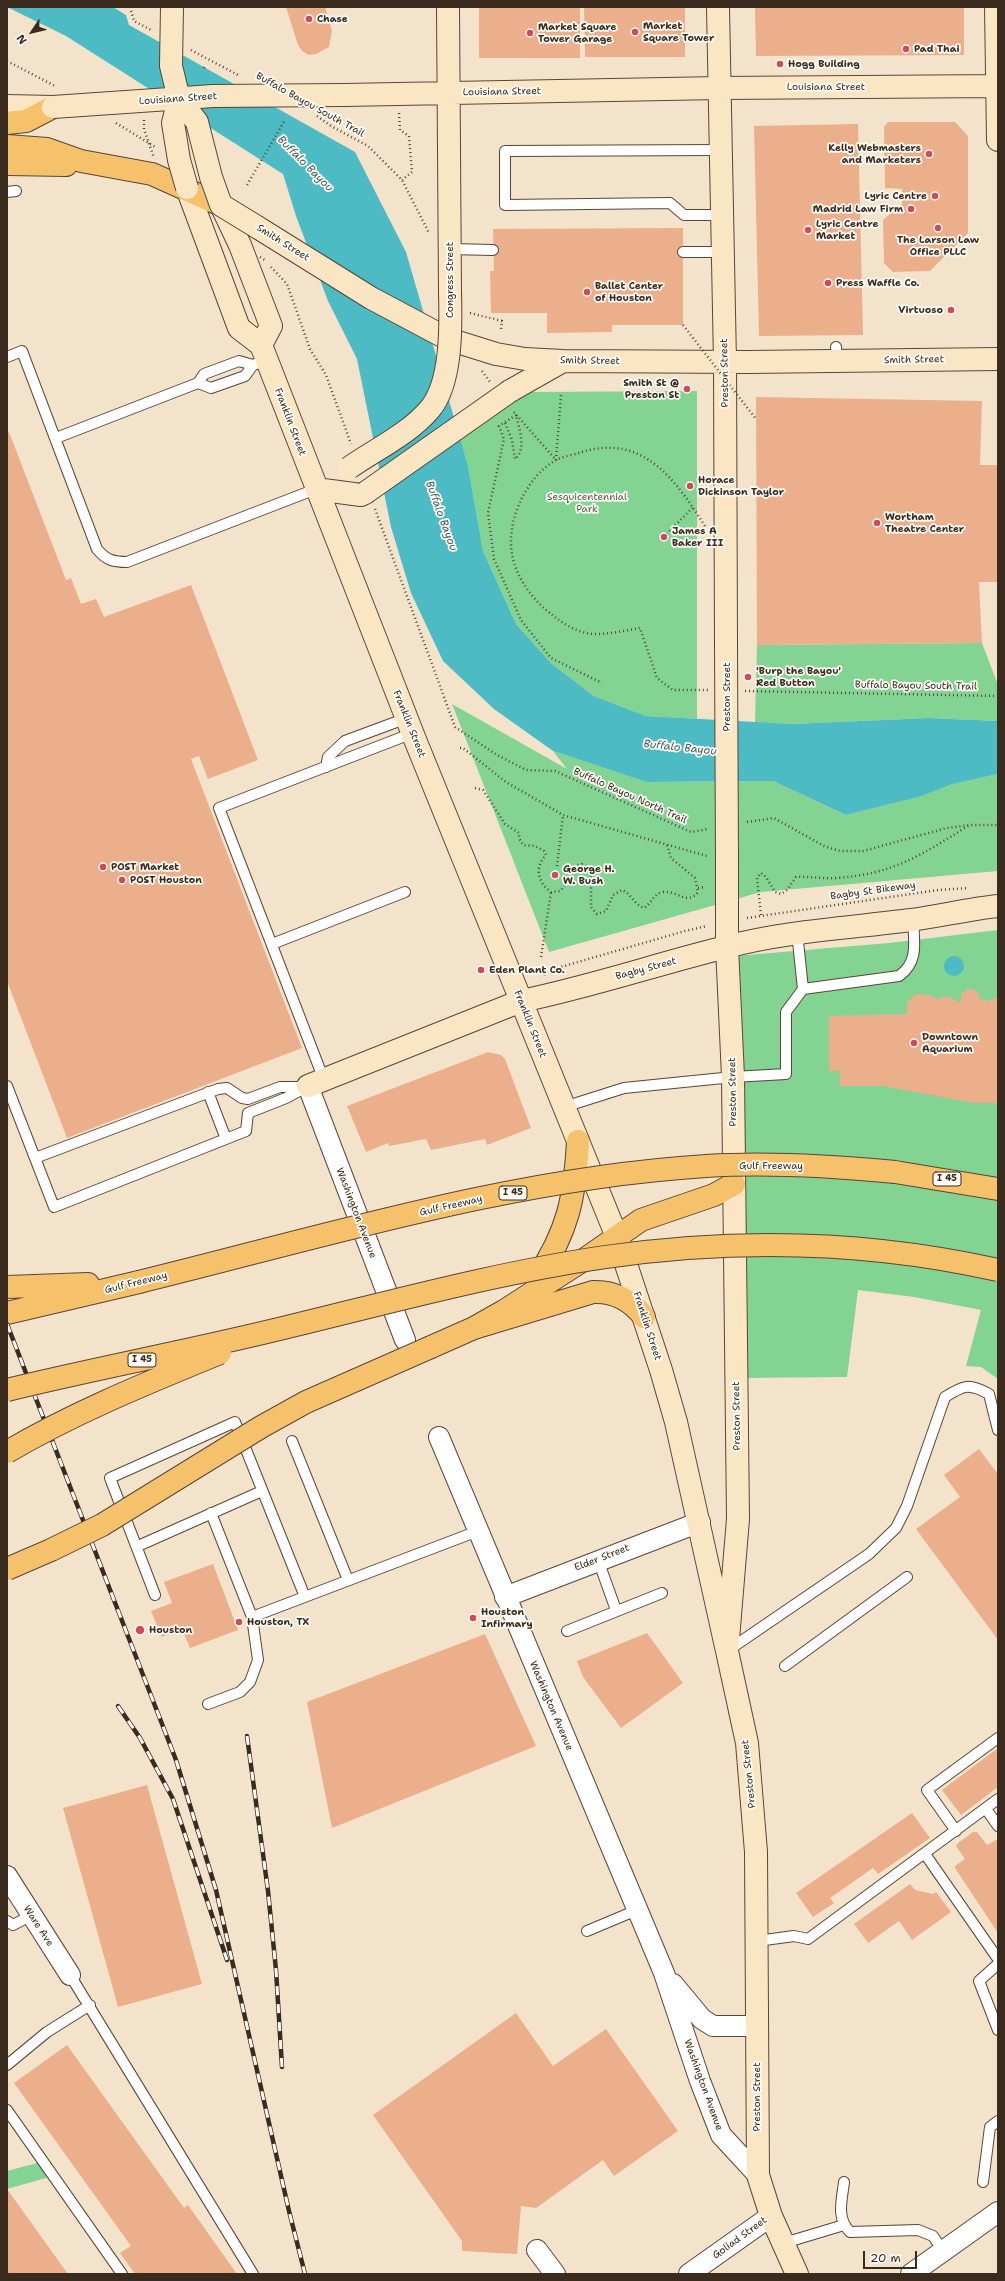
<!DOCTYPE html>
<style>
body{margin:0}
#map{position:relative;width:1005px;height:2281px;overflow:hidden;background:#f4e3cb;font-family:"Shantell Sans",sans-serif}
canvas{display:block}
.frame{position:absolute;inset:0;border:8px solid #3b2a1e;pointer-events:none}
.north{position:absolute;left:12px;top:12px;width:40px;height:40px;-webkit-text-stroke:3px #fdfcf7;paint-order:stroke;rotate:235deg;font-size:11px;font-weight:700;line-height:16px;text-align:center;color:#3b2a1e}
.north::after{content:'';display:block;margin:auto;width:14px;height:18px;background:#3b2a1e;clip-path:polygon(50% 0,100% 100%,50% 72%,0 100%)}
.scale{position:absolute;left:863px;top:2251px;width:54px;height:18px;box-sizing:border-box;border:2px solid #3b2a1e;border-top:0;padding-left:5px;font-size:12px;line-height:14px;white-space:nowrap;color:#3b2a1e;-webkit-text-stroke:3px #fdfcf7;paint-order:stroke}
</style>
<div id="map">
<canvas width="1005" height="2281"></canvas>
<div class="frame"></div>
<div class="north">N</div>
<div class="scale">20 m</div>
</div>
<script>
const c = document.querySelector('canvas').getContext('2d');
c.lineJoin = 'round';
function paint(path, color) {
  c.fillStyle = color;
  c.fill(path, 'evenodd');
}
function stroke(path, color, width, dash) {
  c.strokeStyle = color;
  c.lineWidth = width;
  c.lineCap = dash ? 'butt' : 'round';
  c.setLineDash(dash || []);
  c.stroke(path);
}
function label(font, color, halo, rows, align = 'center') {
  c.font = font + ' "Shantell Sans",sans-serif';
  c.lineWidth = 3.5;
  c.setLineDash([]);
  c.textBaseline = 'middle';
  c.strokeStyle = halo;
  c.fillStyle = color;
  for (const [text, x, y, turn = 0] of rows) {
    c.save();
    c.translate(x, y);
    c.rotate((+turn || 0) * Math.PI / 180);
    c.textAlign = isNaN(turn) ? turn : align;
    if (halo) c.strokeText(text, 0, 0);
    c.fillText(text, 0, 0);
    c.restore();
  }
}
paint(new Path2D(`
 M697 391V719L646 716 594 696 552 664 516 624 483 551 468 466 458 433 528 392Z
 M982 643 998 685V721L929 718 791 724 755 723 757 645Z
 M452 704 567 769 553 751 646 782 773 781 846 815 919 797 953 784 998 774V871L761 892 549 952Z
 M998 930V1379L981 1367 966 1366 981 1310 914 1297 858 1290 847 1377 742 1378 735 956 889 943Z
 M41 2162 47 2175 46 2178 7 2189V2171Z`), '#83d393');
paint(new Path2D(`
 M7 7H113L126 15 129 25 355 152 406 252 468 466 483 551 516 624 552 664 594 696 646 716 791 724 929 718 998 721V774L953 784 919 797 846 815 773 781 646 782 553 751 494 709 443 661 411 593 391 527 357 359 328 301 296 216 283 174 66 36Z
 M944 966a10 10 0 1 1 20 0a10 10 0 1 1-20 0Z`), '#4cbbc3');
paint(new Path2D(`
 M286 7H325L332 31 329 47 316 54 309 55 302 51 298 45Z
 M479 7H580V58H479Z
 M584 7H685V57H585Z
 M755 7H964V55L756 56Z
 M888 122H955L968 136V233L930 271 893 272 884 263 883 220 902 204V189L885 188 884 127Z
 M858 124 863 335 759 336 754 126Z
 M683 228V325H612V332L547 333V313H491L490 271H494L493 229Z
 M756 397 982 401 980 465H998V582H979L982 643 757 645Z
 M9 432 66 580 71 578 81 604 96 599 104 617 191 585 258 760 208 779 199 756 191 759 302 1048 67 1138 7 981V433Z
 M970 988 978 992 980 999 988 1001 998 997V1103H974L883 1086H840V1071H829V1016L907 1014V1002L916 994 931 995 937 1000 944 997H950L961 1003V994Z
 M488 1052 501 1055 505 1059 531 1128 487 1145 485 1139 431 1150 426 1139 389 1146 388 1143 366 1152 347 1106Z
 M979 1449 998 1474V1640L916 1529 960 1497 944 1475Z
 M213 1564 238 1630 190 1648 182 1629 162 1637 151 1611 172 1603 164 1582Z
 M647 1633 683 1683 621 1728 583 1677 577 1661Z
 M485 1634 536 1746 332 1828 307 1702Z
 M998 1748V1787L961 1815 942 1790Z
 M147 1785 202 1984 118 2007 63 1808Z
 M912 1813 930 1838 878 1874 873 1868 830 1898 834 1903 813 1917 796 1893Z
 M973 1832H977L987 1845 998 1839V1933L955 1868V1866L965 1859 956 1846 958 1843Z
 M910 1884 915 1890 933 1894 936 1892 951 1912 912 1940 899 1921 868 1943 854 1924Z
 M516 2013 553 2066 606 2029 678 2131 614 2176 603 2160 536 2208 521 2206 517 2254 462 2251V2241L373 2115Z
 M67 2045 184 2208 188 2205 237 2274H135L120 2253 131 2246 14 2083Z
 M7 2189 68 2274H7Z`), '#ebaf8c');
const lane = new Path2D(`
 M720 150 505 151V205L670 203 684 215H722
 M7 192 16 191
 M450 249 493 250
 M683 252H723
 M836 347 837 361
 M7 357 22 351 97 549C106 560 113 562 127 562L316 489
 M198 383 211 388 245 376 253 365
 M56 438 198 383 204 374 239 361 253 365 267 360
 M326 767 328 757 345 741 407 718
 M272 944 405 892
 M803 989 899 976C919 962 914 942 913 920
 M324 1080 219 808 413 733
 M7 1086 54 1207 246 1131 248 1113 286 1098 308 1086
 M208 1092 226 1139
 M564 1107 624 1088 733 1077 786 1074V1012L803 989 797 932
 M35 1158 218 1089 227 1088 242 1098 248 1099 280 1087H306
 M292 1441 348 1580
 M138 1546 262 1491
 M598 1560 616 1610
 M155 1595 110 1478 235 1422 305 1597
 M252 1617 478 1531
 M567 1631 662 1593
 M727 1651 869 1554 896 1528 907 1506 945 1397C964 1385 969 1383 989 1394L998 1430
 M785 1666 907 1577
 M208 1704 240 1692 250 1682 258 1660 252 1617 211 1513
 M986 1809 998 1826
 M956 1831 927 1790 998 1738
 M925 1854 998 1959
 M7 1921 13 1925 32 1915
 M587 1931 637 1910
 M757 1941 794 1936 808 1939 998 1799
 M998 1964 979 1981 998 2030
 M70 1975 253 2274
 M7 2065 47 2032 90 2005
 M7 2110 122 2274
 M844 2182C842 2200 836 2218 850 2232L918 2230 933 2236 943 2251
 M983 2182 990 2127 998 2121
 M784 2243 844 2225`);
const street = new Path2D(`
 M308 1086 405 1340
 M439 1437 664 1973 700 2081 721 2135 758 2175
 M505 1597 700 1522
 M7 1876 70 1975
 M673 1984 702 2019 713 2026H757
 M537 2250 555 2274
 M689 2274 771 2216
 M911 2274 998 2212`);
const secondary = new Path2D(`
 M448 7 450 293
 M718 7 725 362 726 644
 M996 7 998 140
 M344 95 719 88 998 86
 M7 106 53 107
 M187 188 239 328 261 345 414 737 617 1237 661 1370 676 1422 727 1651
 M221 205 240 245 271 326 261 345
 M257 227 371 298 448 339 496 354 525 359 563 361 749 362 998 359
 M510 391 563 361
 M316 489 361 495 365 493
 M727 861V947L733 1077 738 1519 727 1651 747 1743 756 1852 758 2175 771 2216 797 2274
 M308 1086 521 1001C590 987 657 964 726 947 787 931 849 928 911 920 940 916 969 909 998 906`);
const highway = new Path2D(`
 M7 123 26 121 53 107
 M7 146 47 149 81 161 152 174 221 205
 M7 164 66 165
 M895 1172 998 1189
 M536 1279C568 1232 575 1197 578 1141
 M7 1287 88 1284
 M7 1313 139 1282
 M474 1328 504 1311 588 1257 641 1220 714 1195 734 1184
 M431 1347 474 1328 593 1292C614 1291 632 1301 644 1317`);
stroke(lane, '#574638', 12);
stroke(street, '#574638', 22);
stroke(secondary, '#574638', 24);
stroke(highway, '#574638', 24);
stroke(new Path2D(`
 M130 7 134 21 153 31
 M191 50 238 75
 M7 61 55 86
 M204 68 206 65
 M399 113 400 130 409 136 412 172 402 180
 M317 116 331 126 368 146 402 180 429 233
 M116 123 157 148
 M247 185 285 120
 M271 267 287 284 310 349 326 375 351 444
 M470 313 502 321 501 329
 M482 371 490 382
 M514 412 556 460
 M505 423 512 440 515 459C527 449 519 428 516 415L499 426 504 439 488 513 494 559 521 620 551 658 602 683
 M556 460 561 395
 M375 509 455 727 497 755 526 770 555 771 691 832 708 829
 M705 526C676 481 644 433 582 452 574 455 563 456 556 460 526 477 506 521 512 554 516 578 533 600 551 614 561 622 573 630 586 633 603 636 623 631 640 628L657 678 673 690H708
 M664 537 693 507
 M745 691 998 696
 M460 748H463L506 782 563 815 707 856
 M475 788 483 790 505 824 519 833V838L523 845 535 846 544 851 546 855C534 867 538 883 551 892L560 891 572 877V867L582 864 588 867 591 875V907L597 914 606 911 613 895 622 890C633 895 632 903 644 908 652 903 653 894 663 892 677 890 687 906 698 892L695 878 671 858 667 845
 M747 822 774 818 824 846 840 851H863L947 828 970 825H998
 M557 866 563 815
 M698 888 705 887
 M761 915 757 878 761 873 766 877 775 892 781 894 787 890 796 877C810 876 823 879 836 878 894 874 921 855 968 826
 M747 918 938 890 968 888
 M541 957 551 892
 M544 975 547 971 685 931 707 926`), '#574638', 2.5, [1, 3]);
stroke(lane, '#fff', 10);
stroke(street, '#fff', 20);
stroke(secondary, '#fbe6c4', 22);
stroke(highway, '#f5c16b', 22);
const rail = new Path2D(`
 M7 1324 176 1760 216 1890 289 2211 305 2274
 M118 1706 140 1738 173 1799 227 1960
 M247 1736 268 1891 276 1970 282 2067`);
stroke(rail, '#3b2a1e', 4.5);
stroke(rail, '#fdfcf7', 3, [9]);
const secondaryBridge = new Path2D(`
 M172 7 171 66 179 99 197 122 211 177 221 205 257 227
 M179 99 173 123 179 160 187 188
 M53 107 213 96 344 95
 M349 468C376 449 409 434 430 409 452 383 451 325 450 293
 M365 493 510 391
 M726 644 727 861`);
const highwayBridge = new Path2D(`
 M139 1282C326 1236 514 1178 706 1166 769 1162 833 1166 895 1172
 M7 1390C97 1368 189 1351 279 1329 387 1303 495 1273 605 1257 736 1238 869 1241 998 1270
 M7 1452C75 1412 147 1383 220 1353
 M7 1569 51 1550 102 1525 261 1427 306 1402 431 1347`);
stroke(secondaryBridge, '#574638', 24, []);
stroke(highwayBridge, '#574638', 24, []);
stroke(new Path2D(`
 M144 120V129L154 158
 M260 257 265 260
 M683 325 756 419`), '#574638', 2.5, [1, 3]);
stroke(secondaryBridge, '#fbe6c4', 22);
stroke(highwayBridge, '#f5c16b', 22);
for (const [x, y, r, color] of [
 [309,19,4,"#d1495b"],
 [635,32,4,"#d1495b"],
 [530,33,4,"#d1495b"],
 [906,49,4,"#d1495b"],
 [780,64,4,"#d1495b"],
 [929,154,4,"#d1495b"],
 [935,196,4,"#d1495b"],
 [911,209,4,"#d1495b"],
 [938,228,4,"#d1495b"],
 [808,230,4,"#d1495b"],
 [828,283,4,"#d1495b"],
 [587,292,4,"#d1495b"],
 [951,310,4,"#d1495b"],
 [687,389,4,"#d1495b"],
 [690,486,4,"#d1495b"],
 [877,523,4,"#d1495b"],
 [664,537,4,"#d1495b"],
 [748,677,4,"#d1495b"],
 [103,867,4,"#d1495b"],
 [555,875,4,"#d1495b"],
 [122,880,4,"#d1495b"],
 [481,970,4,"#d1495b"],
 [914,1043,4,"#d1495b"],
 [473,1618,4,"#d1495b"],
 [239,1622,4,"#d1495b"],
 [140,1630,5,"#d1495b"]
]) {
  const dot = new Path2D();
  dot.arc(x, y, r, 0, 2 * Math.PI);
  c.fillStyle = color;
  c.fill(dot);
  stroke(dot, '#fdfcf7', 1.5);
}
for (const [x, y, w] of [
 [947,1179,28],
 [513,1193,28],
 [142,1360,28]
]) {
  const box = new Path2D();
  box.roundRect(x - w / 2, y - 7, w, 14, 3);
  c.fillStyle = '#fdfcf7';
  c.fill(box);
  stroke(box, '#3b2a1e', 1);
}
label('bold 9px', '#3b2a1e', null, [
 ["I 45",947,1179],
 ["I 45",513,1193],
 ["I 45",142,1360]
]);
label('bold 10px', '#3b2a1e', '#fdfcf7', [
 ["Chase",317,19],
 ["Market",643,26],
 ["Square Tower",643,38],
 ["Market Square",538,27],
 ["Tower Garage",538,39],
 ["Pad Thai",914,49],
 ["Hogg Building",788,64],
 ["Kelly Webmasters",921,148,"right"],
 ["and Marketers",921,160,"right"],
 ["Lyric Centre",927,196,"right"],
 ["Madrid Law Firm",903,209,"right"],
 ["Lyric Centre",816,224],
 ["Market",816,236],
 ["The Larson Law",938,240,"center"],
 ["Office PLLC",938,252,"center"],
 ["Press Waffle Co.",836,283],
 ["Ballet Center",595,286],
 ["of Houston",595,298],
 ["Virtuoso",943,310,"right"],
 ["Smith St @",679,383,"right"],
 ["Preston St",679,395,"right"],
 ["Horace",698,480],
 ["Dickinson Taylor",698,492],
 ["Wortham",885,517],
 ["Theatre Center",885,529],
 ["James A",672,531],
 ["Baker III",672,543],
 ["'Burp the Bayou'",756,671],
 ["Red Button",756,683],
 ["POST Market",111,867],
 ["George H.",563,869],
 ["W. Bush",563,881],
 ["POST Houston",130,880],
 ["Eden Plant Co.",489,970],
 ["Downtown",922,1037],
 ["Aquarium",922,1049],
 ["Houston",481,1612],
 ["Infirmary",481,1624],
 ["Houston, TX",247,1622],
 ["Houston",149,1630]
], 'left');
label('10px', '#3b2a1e', '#fdfcf7', [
 ["Louisiana Street",826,87],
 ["Louisiana Street",502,92,-1],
 ["Louisiana Street",178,99,-4],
 ["Buffalo Bayou South Trail",310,105,29],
 ["Smith Street",283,243,32],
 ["Congress Street",450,280,-90],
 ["Smith Street",914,360,-1],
 ["Smith Street",590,361,1],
 ["Preston Street",725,373,-91],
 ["Franklin Street",290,422,69],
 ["Buffalo Bayou South Trail",916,686,1],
 ["Preston Street",727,697,-90],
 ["Franklin Street",409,724,68],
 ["Buffalo Bayou North Trail",630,796,24],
 ["Bagby St Bikeway",873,891,-8],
 ["Bagby Street",646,969,-15],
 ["Franklin Street",530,1024,68],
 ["Preston Street",733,1092,-91],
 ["Gulf Freeway",771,1166],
 ["Gulf Freeway",451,1206,-13],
 ["Washington Avenue",356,1213,69],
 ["Gulf Freeway",136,1283,-14],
 ["Franklin Street",647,1326,72],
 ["Preston Street",737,1416,-91],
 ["Elder Street",602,1558,-21],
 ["Washington Avenue",551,1706,67],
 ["Preston Street",749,1774,-96],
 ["Ware Ave",38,1926,57],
 ["Washington Avenue",703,2085,70],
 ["Preston Street",757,2097,-90],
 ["Goliad Street",740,2238,-36]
]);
label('10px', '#515d41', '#fdfcf7', [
 ["Sesquicentennial",587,497],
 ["Park",587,509]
]);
label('italic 11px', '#415d58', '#fdfcf7', [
 ["Buffalo Bayou",305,164,45],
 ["Buffalo Bayou",441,516,70],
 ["Buffalo Bayou",680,748,6]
]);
</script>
